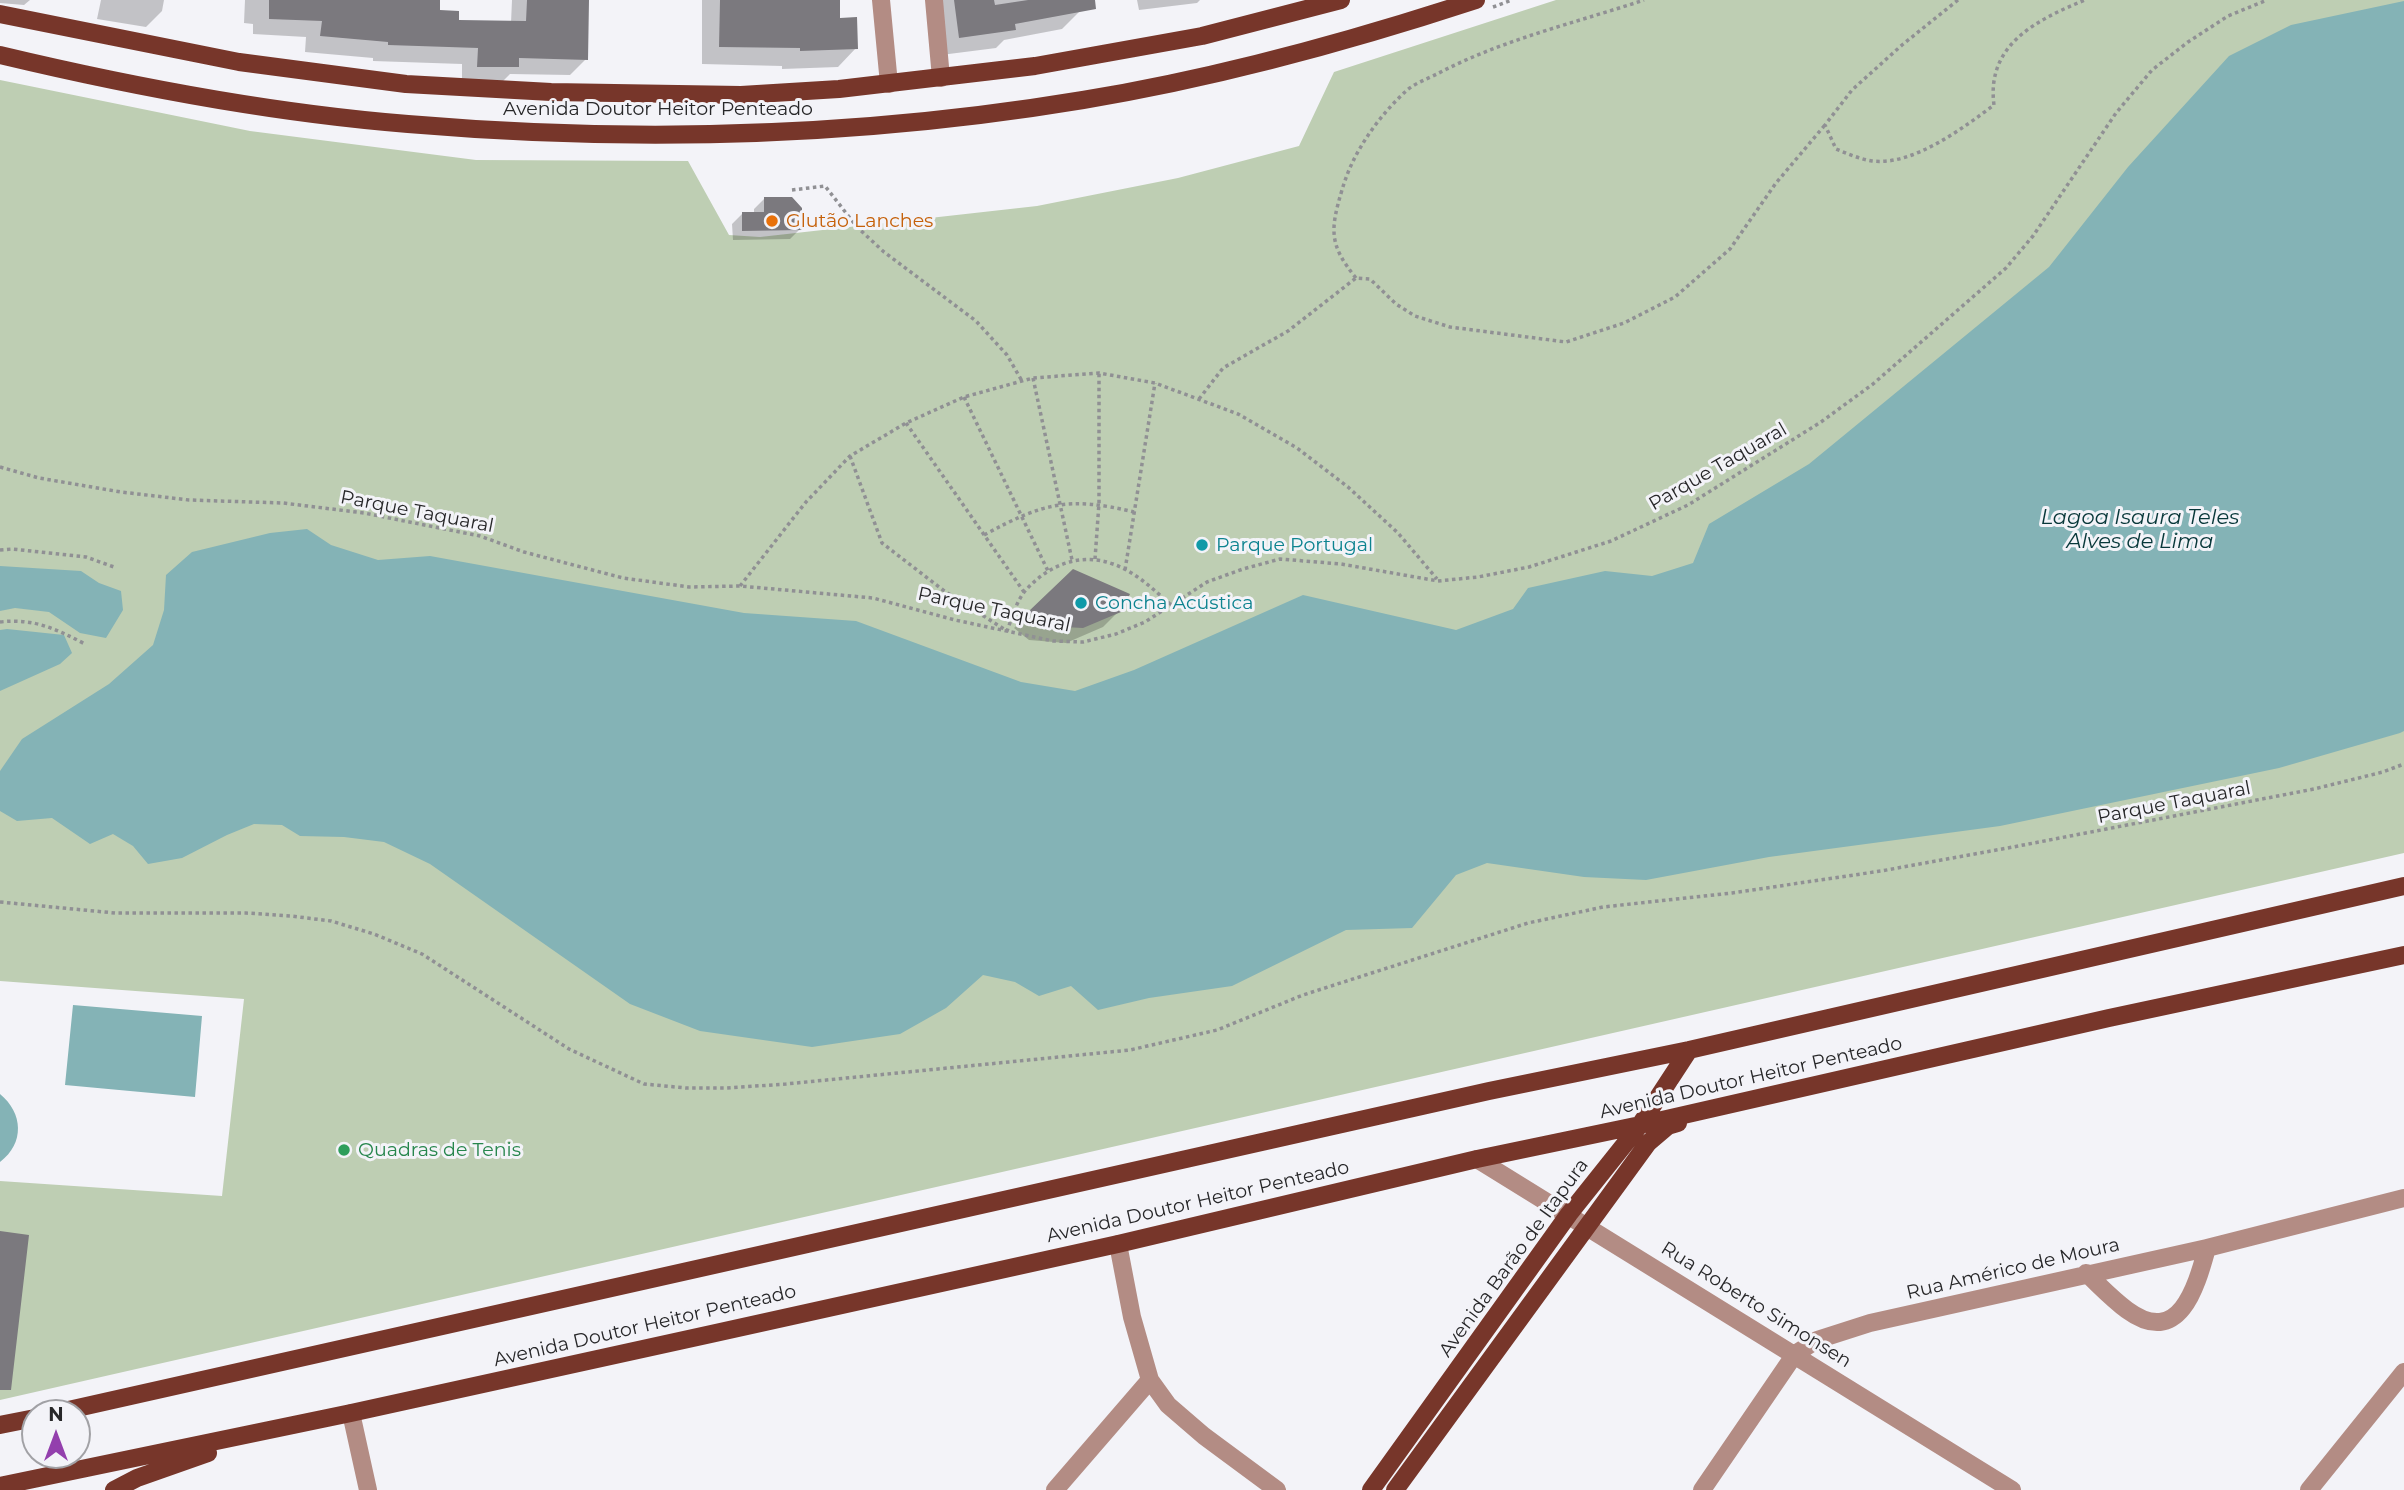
<!DOCTYPE html>
<meta charset="utf-8">
<style>
body{margin:0}
#map{position:relative;width:2404px;height:1490px;overflow:hidden;background:#f3f3f8;font-family:Montserrat,sans-serif}
canvas{display:block}
.north{position:absolute;left:21px;top:1399px;width:70px;height:70px;box-sizing:border-box;background:#f3f3f8;border:2px solid #a1a1a5;border-radius:50%;rotate:0deg;font-size:19px;font-weight:700;line-height:28px;text-align:center;color:#272729}
.north::after{content:'';display:block;margin:auto;width:24px;height:32px;background:#933fad;clip-path:polygon(50% 0,100% 100%,50% 72%,0 100%)}
</style>
<div id="map">
<canvas width="2404" height="1490"></canvas>
<div class="north">N</div>
</div>
<script>
const c = document.querySelector('canvas').getContext('2d');
c.lineJoin = 'round';
function paint(path, color) {
  c.fillStyle = color;
  c.fill(path, 'evenodd');
}
function stroke(path, color, width, dash) {
  c.strokeStyle = color;
  c.lineWidth = width;
  c.lineCap = dash ? 'butt' : 'round';
  c.setLineDash(dash || []);
  c.stroke(path);
}
function label(font, color, halo, rows, align = 'center') {
  c.font = font + ' Montserrat,sans-serif';
  c.lineWidth = 6;
  c.setLineDash([]);
  c.textBaseline = 'middle';
  c.strokeStyle = halo;
  c.fillStyle = color;
  for (const [text, x, y, turn = 0] of rows) {
    c.save();
    c.translate(x, y);
    c.rotate((+turn || 0) * Math.PI / 180);
    c.textAlign = isNaN(turn) ? turn : align;
    if (halo) c.strokeText(text, 0, 0);
    c.fillText(text, 0, 0);
    c.restore();
  }
}
paint(new Path2D(`
 M1556 0H2404V853L0 1400V1181L222 1196 244 999 0 981V80L250 131 476 160 688 161 729 235 760 237 1037 206 1178 178 1299 146 1334 72Z`), '#beceb3');
paint(new Path2D(`
 M2404 1V731L2400 733 2279 768 2000 826 1769 857 1646 880 1584 877 1487 863 1456 875 1412 928 1346 930 1232 986 1149 998 1098 1010 1071 986 1039 996 1015 982 983 975 946 1008 900 1034 812 1047 700 1031 630 1004 430 864 384 842 344 837 300 836 282 825 254 824 227 835 182 858 148 864 133 846 113 834 90 844 52 818 17 821 0 811V771L22 739 109 684 153 645 164 610 166 575 192 552 270 533 307 529 331 545 378 560 430 556 744 613 856 621 1021 682 1075 691 1134 670 1303 595 1456 630 1513 609 1528 588 1605 571 1652 576 1693 563 1709 524 1809 464 2049 267 2128 167 2229 56 2291 25Z
 M0 566 81 571 99 583 121 591 123 610 106 638 80 633 49 612 15 608 0 611Z
 M7 629 64 635 72 653 60 664 0 691V630Z
 M73 1005 202 1016 195 1097 65 1085Z
 M0 1094C23 1113 25 1143 0 1162Z`), '#84b3b6');
paint(new Path2D(`
 M0 0H30L24 5 0 3Z
 M101 0H164L162 11 146 27 97 19Z
 M245 0H438V12L457 22 511 23 512 0H588L586 59 570 75 510 74 501 83 462 82V64L373 61V58L305 52 306 37 253 34V24L244 23Z
 M702 0H838L839 19 856 48 838 67 782 69V66L702 64Z
 M934 0H1078L1080 11 1062 29 1004 40 996 48 941 55Z
 M1137 0H1200L1197 3 1139 10Z
 M764 199 800 229 790 239 733 240 732 224 742 214H754V209Z
 M1073 571 1119 611 1103 627 1066 643 1029 640 1014 628Z`), '#0003');
paint(new Path2D(`
 M269 0H440V10L459 11V20L526 21 527 0H589L588 60 519 58V67H477L478 48 388 45V42L320 36 322 21 269 19Z
 M720 0H840V18L857 17 858 49 800 51V48L719 47Z
 M954 0H994L995 5 1028 0H1095L1096 9 1015 24 1016 30 959 38Z
 M764 197H792L802 208V230L742 231V212H764Z
 M1073 569 1130 594 1121 612 1083 628 1045 626 1028 612Z
 M0 1231 29 1235 11 1390H0Z`), '#7b797e');
stroke(new Path2D(`
 M1958 0 1902 45 1852 90 1825 125 1836 149C1848 154 1860 159 1872 161 1913 166 1963 128 1994 105 1986 45 2036 20 2085 0
 M1493 7 1512 0
 M792 190 825 186 857 227 884 252 976 321 1007 355 1022 381
 M1356 278C1329 245 1330 230 1342 190 1352 154 1377 118 1405 92 1413 84 1427 79 1437 74 1501 40 1575 23 1644 0
 M1033 378 1072 560
 M964 397 1048 571
 M1199 399 1223 368 1288 331 1356 278 1370 279 1396 304 1415 316 1450 327 1566 342 1624 323 1675 297 1730 249 1776 183 1825 125
 M906 423 1024 592
 M850 456 882 543 943 590 1007 631C1012 618 1016 602 1025 591 1048 565 1080 552 1113 564 1136 572 1154 590 1171 605
 M0 467 39 478 121 492 189 500 283 503 364 513 480 536 524 552 623 578 689 587 740 586 873 598 955 620 1053 641 1083 642 1116 634 1145 622 1207 582 1243 569 1280 559 1341 564 1438 581 1478 577 1529 567 1611 541 1688 505 1821 422 1873 384 2006 268 2033 236 2116 113 2152 70 2188 42 2228 16 2267 0
 M984 535C1043 503 1068 496 1134 512
 M0 550 12 549 86 557 114 567
 M1095 559 1099 503V373
 M1125 570 1155 383
 M740 586 806 502 850 456 906 423 964 397 1033 378 1099 373 1155 383 1238 414 1297 448 1348 487 1398 533 1437 579
 M0 622C34 618 56 629 85 644
 M0 902 115 913H246L291 916 331 921 374 934 422 954 569 1049 644 1084 686 1088H727L786 1084 1130 1050 1217 1030 1303 995 1528 923 1603 907 1732 893 1881 871 2013 847 2314 789 2383 772 2404 764`), '#909094', 3.5, [3.5, 3.5]);
stroke(new Path2D(`
 M881 0 889 84
 M934 0 941 78
 M1477 1159 2012 1490
 M1118 1244 1132 1317 1150 1380 1168 1405 1204 1436 1277 1490
 M2086 1273C2099 1285 2112 1299 2127 1310 2179 1348 2196 1288 2207 1248
 M351 1413 368 1490
 M1055 1490 1150 1380
 M1702 1490 1795 1354 1817 1340 1870 1323 2207 1248 2404 1198
 M2309 1490 2404 1372`), '#b38c84', 18);
stroke(new Path2D(`
 M0 14 239 62 406 84 551 92 741 95 839 89 1035 66 1202 36 1341 0
 M0 55C134 87 271 113 408 124 632 143 861 137 1083 100 1217 78 1348 42 1476 0
 M55 1413 1489 1091 1689 1050 2404 886
 M0 1425 35 1418
 M0 1486 351 1413 711 1334 1118 1244 1477 1159 1640 1125 2109 1018 2404 955
 M114 1490 137 1478 208 1453
 M1371 1490 1569 1214 1640 1125 1689 1050
 M1395 1490 1648 1143 1668 1126 1678 1123`), '#77362a', 18);
for (const [x, y, r, color] of [
 [772,221,7,"#e8710a"],
 [1202,545,7,"#0f9aa8"],
 [1081,603,7,"#0f9aa8"],
 [344,1150,7,"#2e9e5b"]
]) {
  const dot = new Path2D();
  dot.arc(x, y, r, 0, 2 * Math.PI);
  c.fillStyle = color;
  c.fill(dot);
  stroke(dot, '#f3f3f8', 2.5);
}
label('19px', '#272729', '#f3f3f8', [
 ["Avenida Doutor Heitor Penteado",658,109],
 ["Parque Taquaral",1718,467,-30],
 ["Parque Taquaral",417,512,11],
 ["Parque Taquaral",994,610,12],
 ["Parque Taquaral",2174,803,-11],
 ["Avenida Doutor Heitor Penteado",1751,1078,-13],
 ["Avenida Doutor Heitor Penteado",1198,1202,-13],
 ["Avenida Barão de Itapura",1514,1258,-54],
 ["Rua Américo de Moura",2013,1269,-13],
 ["Rua Roberto Simonsen",1756,1305,32],
 ["Avenida Doutor Heitor Penteado",645,1326,-13]
]);
label('19px', '#c56008', '#f3f3f8', [
 ["Glutão Lanches",786,221]
], 'left');
label('19px', '#0d838f', '#f3f3f8', [
 ["Parque Portugal",1216,545],
 ["Concha Acústica",1095,603]
], 'left');
label('19px', '#27864d', '#f3f3f8', [
 ["Quadras de Tenis",358,1150]
], 'left');
label('italic 21px', '#073739', '#f3f3f8', [
 ["Lagoa Isaura Teles",2140,518],
 ["Alves de Lima",2140,542]
]);
</script>
